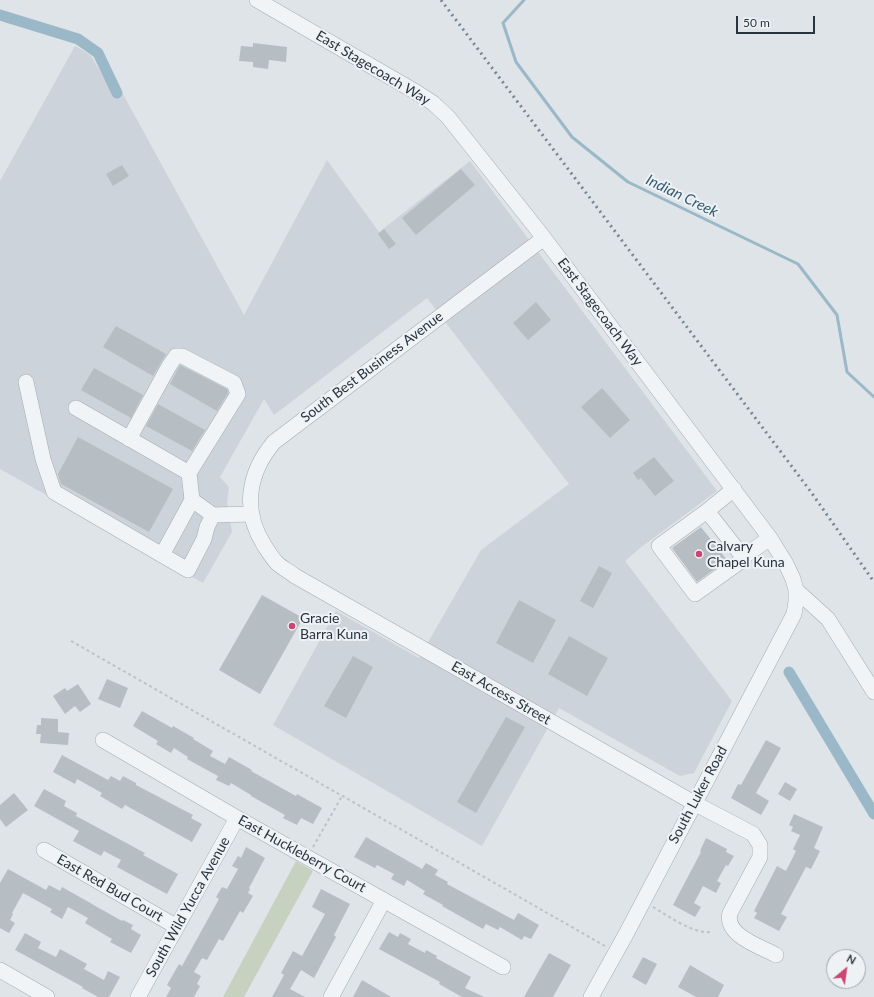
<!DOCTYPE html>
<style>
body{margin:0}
#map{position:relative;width:874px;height:997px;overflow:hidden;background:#dee4e8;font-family:Lato,sans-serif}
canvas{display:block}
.north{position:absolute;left:826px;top:949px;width:40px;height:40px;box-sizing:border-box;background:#eef2f5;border:1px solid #9fa6ac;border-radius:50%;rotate:29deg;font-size:11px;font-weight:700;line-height:16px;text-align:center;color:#28343e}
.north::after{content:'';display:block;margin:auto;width:14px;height:18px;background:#cb4572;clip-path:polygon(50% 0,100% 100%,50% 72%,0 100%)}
.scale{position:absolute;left:736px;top:16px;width:79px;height:18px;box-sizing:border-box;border:2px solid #28343e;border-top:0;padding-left:5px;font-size:12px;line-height:14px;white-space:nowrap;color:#28343e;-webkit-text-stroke:3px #eef2f5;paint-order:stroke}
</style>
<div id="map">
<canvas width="874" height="997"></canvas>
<div class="north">N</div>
<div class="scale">50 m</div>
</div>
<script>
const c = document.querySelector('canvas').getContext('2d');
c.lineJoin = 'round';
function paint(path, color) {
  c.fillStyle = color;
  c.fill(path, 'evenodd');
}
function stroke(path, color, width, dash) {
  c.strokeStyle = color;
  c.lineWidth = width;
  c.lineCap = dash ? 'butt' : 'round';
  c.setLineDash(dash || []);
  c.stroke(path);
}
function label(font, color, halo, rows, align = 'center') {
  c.font = font + ' Lato,sans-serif';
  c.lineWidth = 4;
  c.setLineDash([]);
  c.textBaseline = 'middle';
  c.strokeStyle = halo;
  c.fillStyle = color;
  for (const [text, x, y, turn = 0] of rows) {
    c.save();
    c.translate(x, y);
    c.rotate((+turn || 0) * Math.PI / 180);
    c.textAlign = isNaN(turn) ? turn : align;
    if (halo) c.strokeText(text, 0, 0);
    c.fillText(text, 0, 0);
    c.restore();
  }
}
paint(new Path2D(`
 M75 46 84 51 91 56 113 92 118 85 244 315 327 160 379 232 470 161 717 491 640 548 625 561 732 701 694 773 680 776 559 708 482 846 273 725 336 611 419 658 481 550 569 484 427 298 274 415 264 399 220 477 229 487 227 502 232 532 203 583 0 469V181Z`), '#cdd3da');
paint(new Path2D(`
 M296 861 313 871 244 997H223Z`), '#c7d1c0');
stroke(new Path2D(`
 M524 0 503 23 516 62 572 137 628 182 798 264 837 315 847 372 874 397`), '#9ab8c7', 3);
stroke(new Path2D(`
 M0 15 78 39 98 53 117 93
 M789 672 874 814`), '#9ab8c7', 11);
paint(new Path2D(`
 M253 43 287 47 286 62 269 60 268 69 253 67V62L239 61 241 46 253 47Z
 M122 165 129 176 113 186 106 174Z
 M461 169 475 185 416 235 402 218Z
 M384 229 396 244 389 249 378 234Z
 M536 302 551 320 528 340 513 323Z
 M116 326 166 354 153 376 103 347Z
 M180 365 227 389 228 393 217 411 170 384Z
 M94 368 143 395 131 418 81 390Z
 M602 388 630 420 610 438 581 407Z
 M158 404 205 430 192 451 146 426Z
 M78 437 173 489 149 532 61 484 58 474Z
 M654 457 674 481 655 496 641 478 638 480 633 473Z
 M701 527 727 560 697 582 672 548Z
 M599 566 612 573 593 608 580 601Z
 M262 595 303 618 260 694 219 670Z
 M519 600 556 620 533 663 496 643Z
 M569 636 608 658 587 696 548 674Z
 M353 656 373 667 346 718 324 706Z
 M107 679 128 688 120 708 98 699Z
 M78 684 91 704 80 712 75 706 65 714 53 696 65 688 67 691Z
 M142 711 172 728 173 726 194 738 193 739 213 751 210 756 225 764 229 757 252 770 251 771 296 796 297 794 322 808 313 824 301 818 297 825 283 818 285 815 251 796V795L231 783 229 786 216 780 218 776 187 759 188 757 174 748 171 753 156 744 158 741 133 726Z
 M506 717 525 727 476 813 457 802Z
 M41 718 58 719V732L69 733 68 745 40 743 41 734H36L37 725H41Z
 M766 740 781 748 756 793 769 801 761 815 731 798 738 784 741 785Z
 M62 755 108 780 111 776 120 781 123 776 136 783V785L193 815 191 818 202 824 192 842 125 805 122 809 100 796 102 793 77 779 75 784 53 772Z
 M785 782 797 789 790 801 778 794Z
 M44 789 66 801 64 806 77 813 76 816 145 853 143 855 178 874 167 894 117 867 121 860 104 851 101 856 73 841 79 831 34 806Z
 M14 793 28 810 6 827 0 819V805Z
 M794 814 823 827 814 848 820 851 811 869 806 867 781 914 787 917 779 931 754 918 757 913 754 911 777 866 786 871 796 851 793 849 800 835 791 831 793 827 789 825Z
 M366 837 422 869 426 863 438 870 435 875 448 882 447 884 514 920 518 913 539 925 531 939 524 936 522 940 500 927 498 930 486 924 483 929 442 906 443 905 423 894 425 891 407 880 404 886 391 879 394 874 377 865 375 868 354 857Z
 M706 838 727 849 726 852 734 856 728 866 726 865 717 881 721 883 716 893 703 886 694 903 701 907 695 917 673 905 701 852 700 851Z
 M246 847 265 858 249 888 250 889 248 893 253 896 243 913 240 911 223 941 219 939 207 960 202 958 194 972 201 976 197 984 200 986 194 997H166L171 988 167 985 179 964 182 966 219 899 216 897 222 887 227 889 238 869 232 866 238 856 241 858Z
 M8 869 46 890 49 885 60 891 62 887 122 921 123 920 133 925 131 929 141 935 131 953 110 942 112 939 85 923 88 918 68 907 62 919 50 912 52 909 23 893 12 913 13 914 10 920 15 923 9 933 0 928V883Z
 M321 889 350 904 334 935 336 937 314 978 301 970 290 989 305 997H272L284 975 281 973 293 951 302 956 325 914 312 907Z
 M389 932 398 937 400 933 411 939 408 944 425 953 426 950 437 956 436 958 471 977 465 988 484 997H462L439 984 440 982 379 949Z
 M25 933 41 942 38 948 56 957 60 949 87 964 84 969 104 980 108 971 120 977 109 997H98L82 988 83 987 15 950Z
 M549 953 571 965 553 997H524Z
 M643 957 657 964 646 985 632 977Z
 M690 965 724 985 718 997H696L678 987Z
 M362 980 391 997H353Z`), '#b6bec4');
const minor = new Path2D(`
 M257 0 416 92 433 103 448 117 544 238 770 538 786 564 793 579 796 590V602L794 614 625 936 591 997
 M544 238 274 442C248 473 242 510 264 545 268 551 272 558 277 563 282 568 289 571 295 576L694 803 753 834 760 845V857L730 913C724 935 759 946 776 955
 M26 382 43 459 54 492 162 555 192 500
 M76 408 189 473 192 500 213 515 252 514
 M129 439 169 366 176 356H182L234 383 238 394 189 473
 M734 489 707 511 743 557 770 538
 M707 511 659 546 695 594 741 561 743 557
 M162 555 188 570 204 539 207 527 213 515
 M796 590 828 619 874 692
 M103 740 237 818 503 967
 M44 850 177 927
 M0 970 47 997
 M138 997 237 818
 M331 997 384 900`);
stroke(minor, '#a4acb2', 16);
stroke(new Path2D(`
 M71 641 605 946
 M313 847 342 796
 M653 907C667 915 693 934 710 932`), '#bdc2c6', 2, [3, 3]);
stroke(minor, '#f1f4f6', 15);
stroke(new Path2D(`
 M441 0 811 492 874 582`), '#788691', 3, [2, 4]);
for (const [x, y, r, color] of [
 [699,554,4,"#cb4572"],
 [292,626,4,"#cb4572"]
]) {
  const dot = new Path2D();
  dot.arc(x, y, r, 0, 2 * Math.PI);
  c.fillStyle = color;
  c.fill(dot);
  stroke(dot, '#eef2f5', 1.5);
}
label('14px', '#28343e', '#eef2f5', [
 ["East Stagecoach Way",373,68,31],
 ["East Stagecoach Way",600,312,53],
 ["South Best Business Avenue",372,367,-37],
 ["East Access Street",501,693,30],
 ["South Luker Road",698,795,-62],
 ["East Huckleberry Court",302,854,29],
 ["East Red Bud Court",110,888,30],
 ["South Wild Yucca Avenue",188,907,-61]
]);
label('14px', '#28343e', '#eef2f5', [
 ["Calvary",707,546],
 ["Chapel Kuna",707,562],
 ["Gracie",300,618],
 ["Barra Kuna",300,634]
], 'left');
label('italic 15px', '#335a71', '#eef2f5', [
 ["Indian Creek",682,196,26]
]);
</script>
